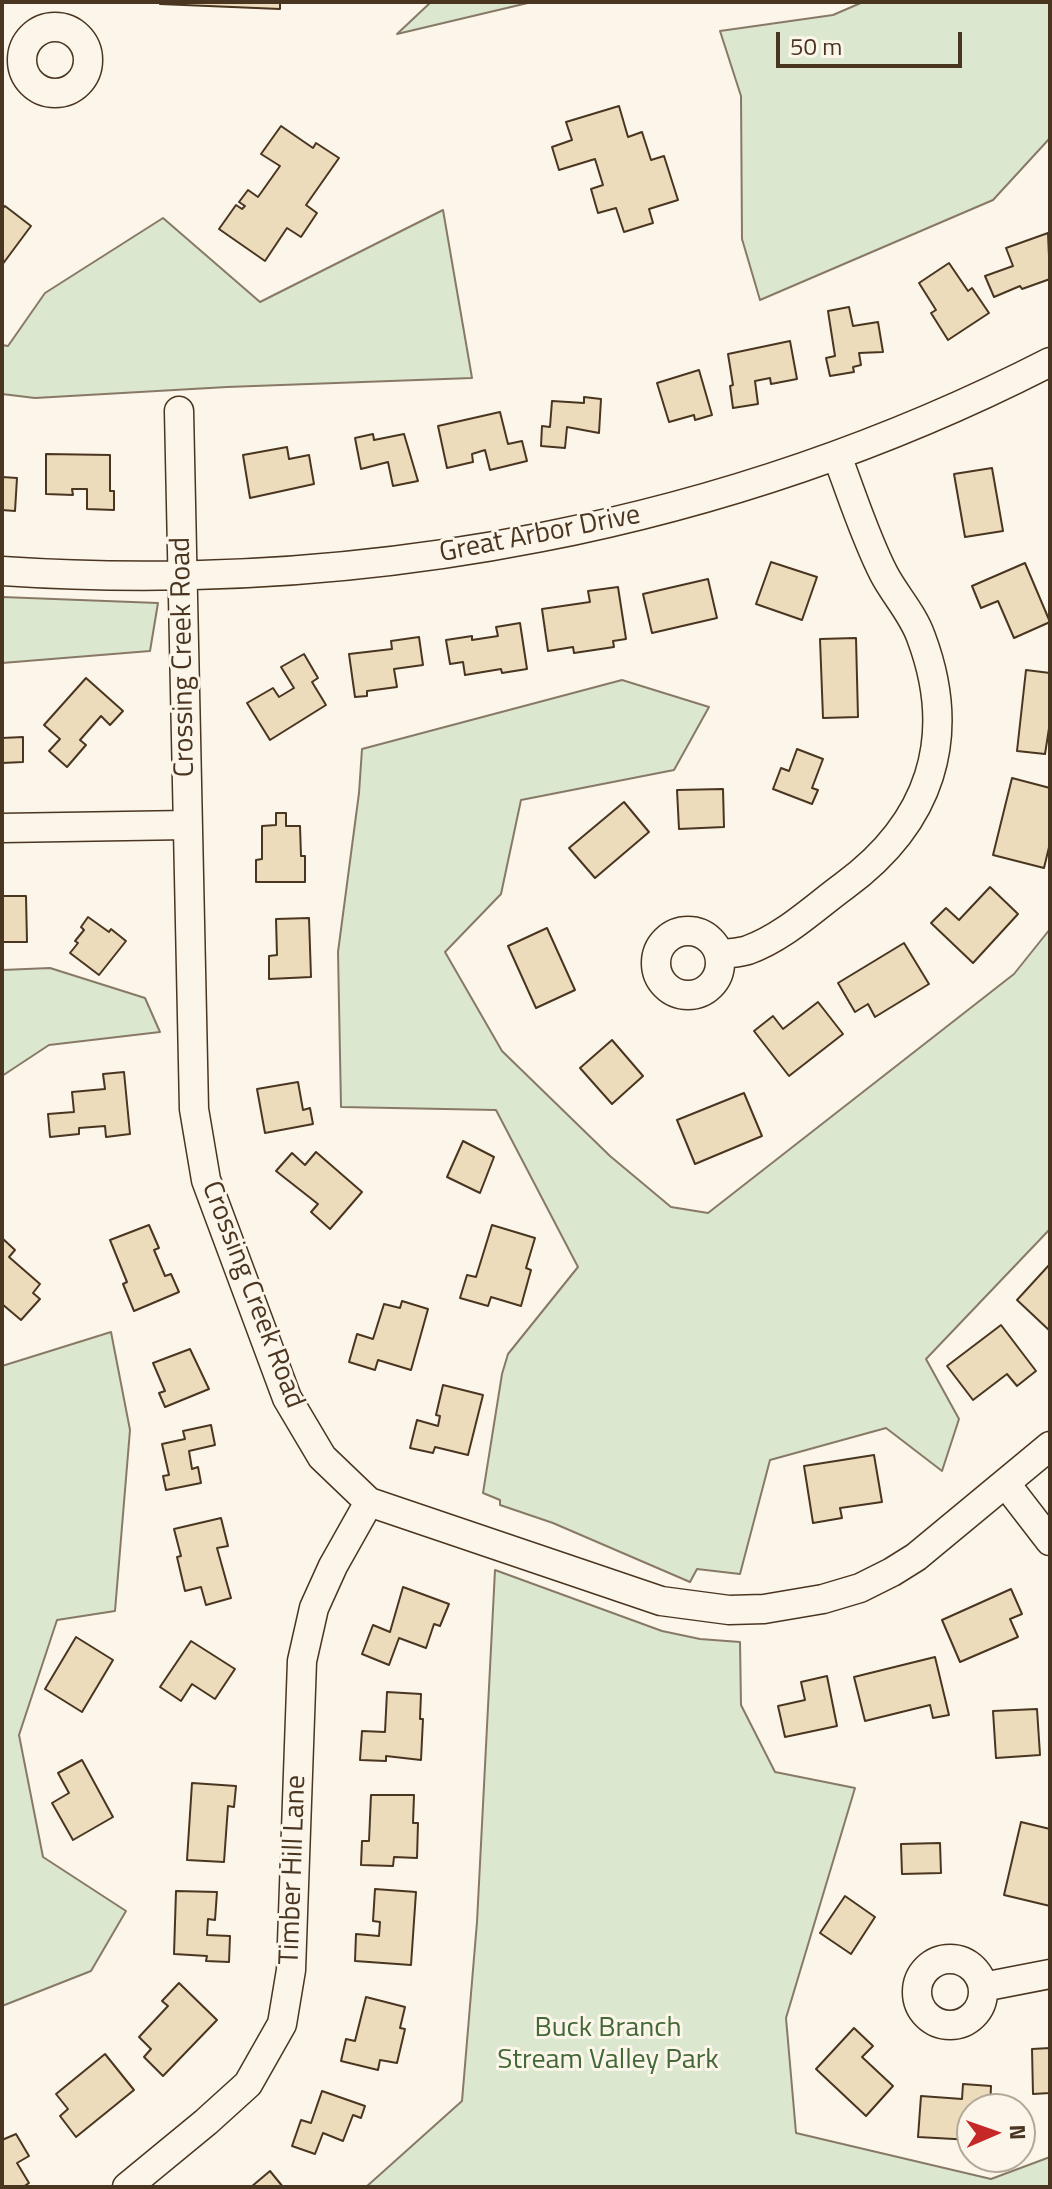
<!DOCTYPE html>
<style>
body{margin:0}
#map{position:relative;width:1052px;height:2189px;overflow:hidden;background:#fbf6e9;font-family:"Titillium Web",sans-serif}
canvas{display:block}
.frame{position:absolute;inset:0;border:4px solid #4a3520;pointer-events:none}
.north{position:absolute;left:956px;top:2093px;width:80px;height:80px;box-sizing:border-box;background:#fbf6e9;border:2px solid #b4a999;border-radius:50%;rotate:88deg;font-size:22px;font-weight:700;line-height:32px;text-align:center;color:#4a3520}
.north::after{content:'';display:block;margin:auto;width:28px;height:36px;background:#c62828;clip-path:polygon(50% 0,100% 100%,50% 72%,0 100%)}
.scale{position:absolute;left:776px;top:32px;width:186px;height:36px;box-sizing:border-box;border:4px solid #4a3520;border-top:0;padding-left:10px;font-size:24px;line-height:28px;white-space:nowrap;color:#4a3520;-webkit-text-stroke:6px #fbf6e9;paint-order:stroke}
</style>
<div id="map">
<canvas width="1052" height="2189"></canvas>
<div class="frame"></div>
<div class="north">N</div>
<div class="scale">50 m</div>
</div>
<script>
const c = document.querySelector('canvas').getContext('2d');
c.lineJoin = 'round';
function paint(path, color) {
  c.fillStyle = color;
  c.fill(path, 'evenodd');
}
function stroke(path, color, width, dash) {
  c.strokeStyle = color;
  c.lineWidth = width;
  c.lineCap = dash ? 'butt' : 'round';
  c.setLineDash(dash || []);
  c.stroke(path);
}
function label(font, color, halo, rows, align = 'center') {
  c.font = font + ' "Titillium Web",sans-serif';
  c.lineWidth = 6;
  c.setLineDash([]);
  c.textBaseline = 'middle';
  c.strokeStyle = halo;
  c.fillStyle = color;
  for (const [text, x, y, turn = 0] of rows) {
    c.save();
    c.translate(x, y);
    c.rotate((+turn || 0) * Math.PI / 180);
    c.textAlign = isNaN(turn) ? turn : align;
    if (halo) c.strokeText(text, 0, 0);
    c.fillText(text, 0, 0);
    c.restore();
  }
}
const green = new Path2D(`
 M431 2H532L397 34Z
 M863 2H1050V138L993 200 760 300 742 239 741 96 720 31 833 15Z
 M443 210 472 378 227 387 35 398 2 394V345L8 346 45 293 163 218 260 302Z
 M2 597 158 603 150 651 2 663Z
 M622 680 709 707 674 770 521 800 501 894 445 952 502 1051 610 1156 671 1207 708 1213 1014 974 1050 929V1229L926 1359 959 1419 942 1471 886 1428 770 1460 740 1574 697 1569 690 1582 553 1523 500 1505V1500L483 1493 502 1374 508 1354 578 1267 496 1110 341 1107 338 952 359 793 362 749Z
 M50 968 145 998 160 1032 49 1045 2 1076V970Z
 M111 1332 130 1430 115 1611 57 1620 19 1735 43 1857 126 1911 91 1971 2 2006V1366Z
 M495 1570 662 1631 700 1639 740 1642 741 1705 775 1772 855 1788 786 2018 796 2133 991 2179 1050 2157V2187H366L462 2101 477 1922Z`);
paint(green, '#dce7d0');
stroke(green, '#887966', 2);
const building = new Path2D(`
 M160 2H280V9L160 4Z
 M619 106 628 137 642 132 651 160 664 156 678 200 649 209 653 223 624 232 616 208 598 213 591 189 603 185 595 159 559 170 552 147 572 140 566 122Z
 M281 126 313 148 316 143 339 158 306 205 317 213 301 237 287 228 265 261 219 229 236 205 242 209 245 206 239 202 248 190 258 197 280 166 261 154Z
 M5 206 31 226 2 265V209Z
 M1048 233 1050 279 1022 289 1020 286 994 297 985 276 1013 266 1006 248Z
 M949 263 968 291 972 288 989 313 948 340 931 313 936 310 919 283Z
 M849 307 853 326 878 322 883 352 859 353 861 365 853 367 854 372 830 376 826 358 835 356 828 311Z
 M790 341 797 379 771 384 770 378 755 381 758 404 733 408 730 386 733 385 728 354Z
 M699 370 712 415 695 420 694 415 669 422 657 383Z
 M584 397 601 399 599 433 567 427 565 448 541 446 542 426 550 427 552 401 584 403Z
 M500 412 508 444 522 441 527 461 490 470 485 450 472 454 473 462 447 468 438 426Z
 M373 434 374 440 404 434 418 481 393 486 388 462 361 469 355 438Z
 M287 447 289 459 309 455 314 484 250 498 243 455Z
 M46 454 110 455V491H114V510L87 509V489H72L73 495 46 494Z
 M992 468 1003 531 965 537 954 474Z
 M2 477 17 478 15 511 2 510Z
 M771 562 817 577 802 620 756 604Z
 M1025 563 1050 622 1014 638 998 601 981 608 972 586Z
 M708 579 717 618 652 633 643 594Z
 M618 587 626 639 613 641 614 647 574 653 573 647 548 651 542 609 590 602 588 591Z
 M520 623 527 669 502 673 501 669 465 675 463 662 450 664 446 640 472 636V640L498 636 496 627Z
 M419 637 423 665 394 669 397 687 367 691V696L355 697 349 654 392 649 391 641Z
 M856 638 858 717 823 718 820 639Z
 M304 654 318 678 312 682 326 705 270 740 247 703 273 688 279 697 294 688 281 667Z
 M1026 670 1050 673V722L1045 754 1017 751Z
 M86 678 123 711 110 725 101 716 80 740 86 745 67 767 49 751 60 739 44 725Z
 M23 737V762L2 763V738Z
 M797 749 823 759 812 788 818 790 812 804 773 789 781 768 789 771Z
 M1012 778 1050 788V843L1044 868 993 855Z
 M723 789 724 827 679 829 677 790Z
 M624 802 649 832 595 878 569 848Z
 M276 813H286V826H300L301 856H305V882H256V860L262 859V826L276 825Z
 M990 887 1018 914 973 963 931 923 946 908 959 920Z
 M3 896H26L27 942H2Z
 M88 917 109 932 111 929 126 941 99 975 70 953 78 943 75 941 84 930 81 927Z
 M309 918 311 977 269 979V956L277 955 276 919Z
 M547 928 575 990 536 1008 508 946Z
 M904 943 929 984 875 1017 868 1004 855 1012 838 983Z
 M818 1002 843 1034 789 1076 754 1031 773 1016 783 1029Z
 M612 1040 643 1076 612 1104 580 1068Z
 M124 1072 130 1134 106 1137 105 1126 79 1128V1134L50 1137 48 1114 74 1112 72 1092 105 1089 103 1074Z
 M298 1082 303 1110 310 1108 313 1124 265 1133 257 1089Z
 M744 1093 762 1136 695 1164 677 1120Z
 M463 1141 494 1157 480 1193 447 1177Z
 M316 1152 362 1192 330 1229 311 1212 318 1204 276 1171 292 1153 305 1165Z
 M149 1225 159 1248 154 1250 165 1276 171 1274 179 1292 134 1311 123 1284 127 1282 110 1240Z
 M492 1225 535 1238 526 1268 531 1270 521 1306 491 1297 488 1306 460 1298 467 1275 476 1277Z
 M2 1238 15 1250 9 1257 40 1284 33 1293 40 1299 21 1320 2 1304Z
 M1050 1264V1331L1017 1300Z
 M402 1301 428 1309 411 1370 378 1360 375 1370 349 1362 357 1334 373 1339 384 1304 400 1308Z
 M1001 1325 1036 1371 1017 1386 1007 1374 973 1400 947 1366Z
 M190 1349 209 1389 165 1407 159 1393 165 1391 153 1363Z
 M443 1385 483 1395 468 1455 435 1447 433 1453 410 1448 417 1420 438 1426 440 1416 436 1415Z
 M211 1425 215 1445 189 1451 192 1469 198 1467 201 1483 166 1490 163 1476 169 1475 162 1444 185 1439 183 1431Z
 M874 1455 882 1502 840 1508 842 1518 813 1523 804 1466Z
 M221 1518 228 1546 217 1548 231 1598 206 1605 201 1587 185 1591 177 1557 181 1556 174 1529Z
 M403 1587 449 1604 440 1626 434 1624 426 1648 399 1638 389 1665 362 1654 373 1625 390 1632Z
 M1011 1589 1022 1614 1010 1619 1018 1637 960 1662 942 1620Z
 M76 1637 113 1660 82 1712 45 1689Z
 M191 1641 235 1669 215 1699 192 1684 181 1701 160 1687Z
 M935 1657 949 1715 933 1718 930 1705 865 1721 854 1677Z
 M827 1676 837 1726 785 1737 778 1706 805 1700 801 1682Z
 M387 1692 421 1694 420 1719H423L421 1760 386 1756V1761L360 1760 362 1731 385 1732Z
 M1037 1709 1040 1755 996 1758 993 1711Z
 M82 1760 113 1817 73 1840 52 1803 69 1793 58 1773Z
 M192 1783 236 1786 234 1807 228 1806 224 1862 187 1860Z
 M371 1795H414L413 1823H418L417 1858 394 1857 393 1866 361 1865 362 1841H369Z
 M1021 1822 1050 1829V1906L1004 1895Z
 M940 1843 941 1873 902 1874 901 1844Z
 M375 1889 416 1892 411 1965 355 1961 356 1934 379 1936 380 1922 373 1921Z
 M176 1891 217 1892 215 1920 208 1919 207 1935 230 1936 229 1962 206 1961 207 1956 174 1954Z
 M845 1896 875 1917 851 1954 820 1933Z
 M179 1983 217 2020 163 2076 144 2057 151 2049 139 2037 168 2006 162 2001Z
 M366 1997 405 2007 400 2028 405 2029 397 2063 380 2060 378 2070 341 2061 346 2039 355 2041Z
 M854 2028 873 2046 862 2057 893 2086 866 2116 816 2069Z
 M1050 2048V2093L1033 2094 1032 2049Z
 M105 2054 134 2090 76 2137 60 2116 68 2109 56 2094Z
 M963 2084 991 2086 990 2109H972V2140L918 2137 921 2096 962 2099Z
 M322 2091 365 2106 361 2118 353 2115 343 2141 323 2133 315 2154 292 2146 301 2120 311 2123Z
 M16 2134 29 2156 17 2163 29 2183 23 2187H2V2140Z
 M270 2171 283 2187H251Z`);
paint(building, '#ecdcbc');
stroke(building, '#4a3520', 2);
const minor = new Path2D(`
 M22 60a33 33 0 1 1 66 0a33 33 0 1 1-66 0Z
 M179 411 194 1109 206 1180 287 1398 322 1457 369 1502 661 1601 729 1610 764 1609 823 1599 860 1588 892 1572 916 1557 1050 1446
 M2 571C362 595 728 527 1050 362
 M2 828 187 825
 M656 963a32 32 0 1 1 64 0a32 32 0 1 1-64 0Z
 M719 955C728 953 739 953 748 950 784 937 814 908 844 886 930 823 959 738 921 637 913 614 895 595 884 574 865 537 852 495 837 456
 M1006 1484 1050 1541
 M917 1992a33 33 0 1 1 66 0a33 33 0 1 1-66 0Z
 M983 1987 1050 1974
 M127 2187 206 2122 248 2084 282 2024 291 1970 302 1661 314 1608 333 1566 369 1502`);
stroke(minor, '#4a3520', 31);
stroke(minor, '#fbf6e9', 28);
label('28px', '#4a3520', '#fbf6e9', [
 ["Great Arbor Drive",540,535,-11],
 ["Crossing Creek Road",184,657,-91],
 ["Crossing Creek Road",252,1295,69],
 ["Timber Hill Lane",294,1870,-88]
]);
label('28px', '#436837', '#fbf6e9', [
 ["Buck Branch",608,2029],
 ["Stream Valley Park",608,2061]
]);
</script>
